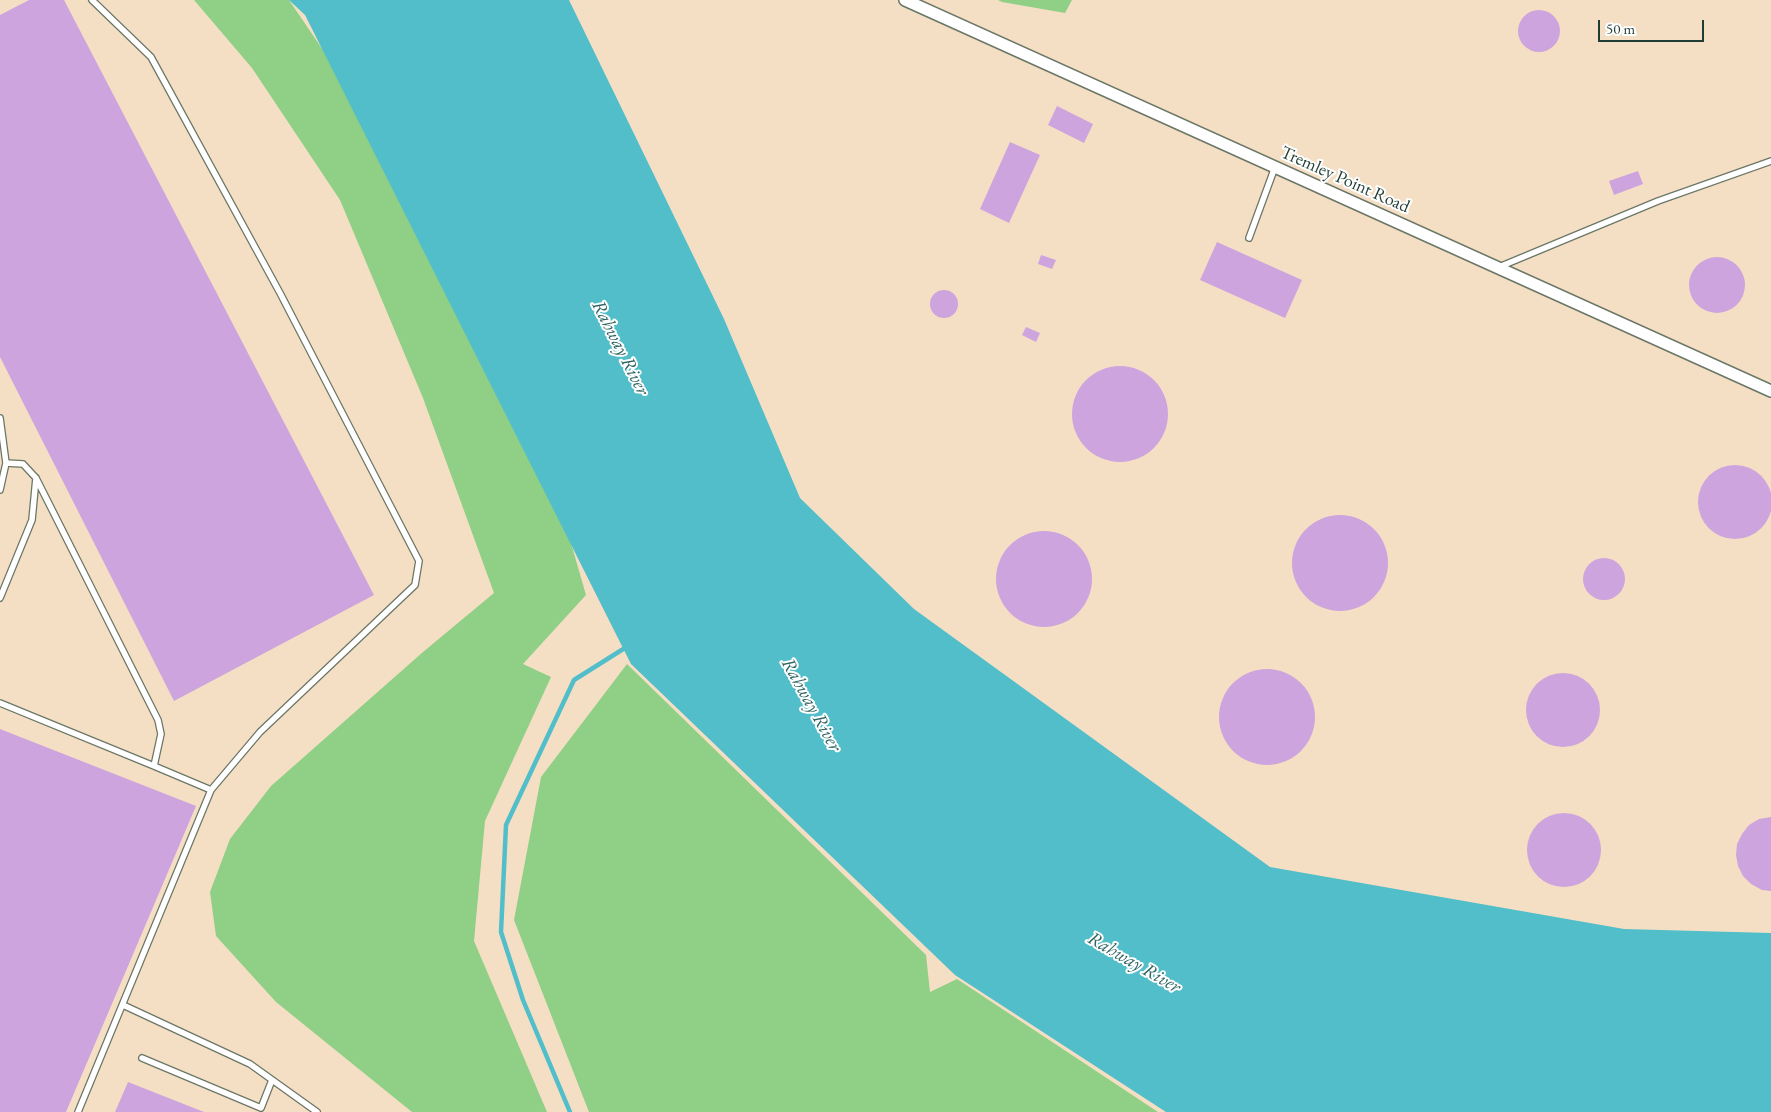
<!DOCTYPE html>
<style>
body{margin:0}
#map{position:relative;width:1771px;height:1112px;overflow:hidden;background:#f5dfc4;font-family:"EB Garamond",serif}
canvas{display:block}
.scale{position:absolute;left:1598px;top:20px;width:106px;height:22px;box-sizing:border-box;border:2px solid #1f3d34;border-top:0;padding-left:6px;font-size:15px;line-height:18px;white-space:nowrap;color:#1f3d34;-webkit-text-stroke:4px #fff;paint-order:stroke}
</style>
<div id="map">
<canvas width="1771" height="1112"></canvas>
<div class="scale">50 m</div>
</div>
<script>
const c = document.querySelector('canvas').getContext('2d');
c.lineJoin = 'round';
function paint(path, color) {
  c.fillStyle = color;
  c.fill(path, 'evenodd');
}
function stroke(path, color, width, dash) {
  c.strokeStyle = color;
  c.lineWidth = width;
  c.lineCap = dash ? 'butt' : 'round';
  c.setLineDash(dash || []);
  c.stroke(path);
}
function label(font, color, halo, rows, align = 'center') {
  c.font = font + ' "EB Garamond",serif';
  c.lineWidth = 4;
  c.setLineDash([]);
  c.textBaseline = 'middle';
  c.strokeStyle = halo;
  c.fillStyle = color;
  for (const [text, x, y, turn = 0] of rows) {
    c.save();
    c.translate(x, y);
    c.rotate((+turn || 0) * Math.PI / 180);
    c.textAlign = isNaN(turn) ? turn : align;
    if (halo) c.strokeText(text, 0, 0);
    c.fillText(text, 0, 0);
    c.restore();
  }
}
paint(new Path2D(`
 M194 0H289L450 237 560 505 586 595 523 664 551 677 485 821 474 941 547 1112H412L276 1002 216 936 210 892 230 839 271 786 423 652 494 593 423 398 340 200 252 68Z
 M998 0H1072L1065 13 1002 2Z
 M627 664 926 955 930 992 957 979 1158 1112H589L514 920 541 777Z`), '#8fcf86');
paint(new Path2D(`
 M289 0H569L724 319 800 498 914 609 1270 867 1624 929 1771 933V1112H1166L955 975 631 664 305 15Z`), '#51beca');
stroke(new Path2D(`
 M570 1112 523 1000 501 932 506 825 574 680 628 646`), '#51beca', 4.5);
paint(new Path2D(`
 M29 0H64L374 595 174 701 0 357V15Z
 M1518 31a21 21 0 1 1 42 0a21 21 0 1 1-42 0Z
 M1057 106 1093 124 1084 143 1048 125Z
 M1010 142 1040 155 1009 223 980 209Z
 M1638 171 1643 184 1614 195 1609 181Z
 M1217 242 1302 280 1285 318 1200 280Z
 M1041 255 1056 260 1052 269 1038 264Z
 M1689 285a28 28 0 1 1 56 0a28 28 0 1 1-56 0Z
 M930 304a14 14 0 1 1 28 0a14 14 0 1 1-28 0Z
 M1026 327 1040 333 1036 342 1022 335Z
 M1072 414a48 48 0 1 1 96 0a48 48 0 1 1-96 0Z
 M1698 502a37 37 0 1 1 74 0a37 37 0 1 1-74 0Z
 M1292 563a48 48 0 1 1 96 0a48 48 0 1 1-96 0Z
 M996 579a48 48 0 1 1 96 0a48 48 0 1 1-96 0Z
 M1583 579a21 21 0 1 1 42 0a21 21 0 1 1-42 0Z
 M1219 717a48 48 0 1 1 96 0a48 48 0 1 1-96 0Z
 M1526 710a37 37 0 1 1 74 0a37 37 0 1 1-74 0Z
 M0 729 196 806 66 1112H0Z
 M1527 850a37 37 0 1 1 74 0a37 37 0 1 1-74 0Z
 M1771 817V891L1762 890 1751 884 1743 876 1738 866 1736 855 1737 844 1742 834 1749 825 1759 819Z
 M128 1082 204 1112H115Z`), '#cda4dd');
const service = new Path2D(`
 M1249 238 1275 167
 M1499 267 1658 201 1771 161
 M0 418 6 463 0 490
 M0 598 32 520 36 478
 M0 703 154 766 161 734 158 720 36 478 23 464 6 463
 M154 766 211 790
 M123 1005 250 1064 317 1112
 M142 1058 261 1108 272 1080
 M78 1112 211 790 260 732 415 585 419 561 280 293 151 57 92 0`);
const minor = new Path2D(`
 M905 0 1771 391`);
stroke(service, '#6a7666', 8);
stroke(minor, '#6a7666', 14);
stroke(service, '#fff', 5.5);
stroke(minor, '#fff', 11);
label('18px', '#1f3d34', '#fff', [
 ["Tremley Point Road",1345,180,24]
]);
label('italic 19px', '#2e6461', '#fff', [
 ["Rahway River",620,348,63],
 ["Rahway River",811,705,61],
 ["Rahway River",1134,963,30]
]);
</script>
